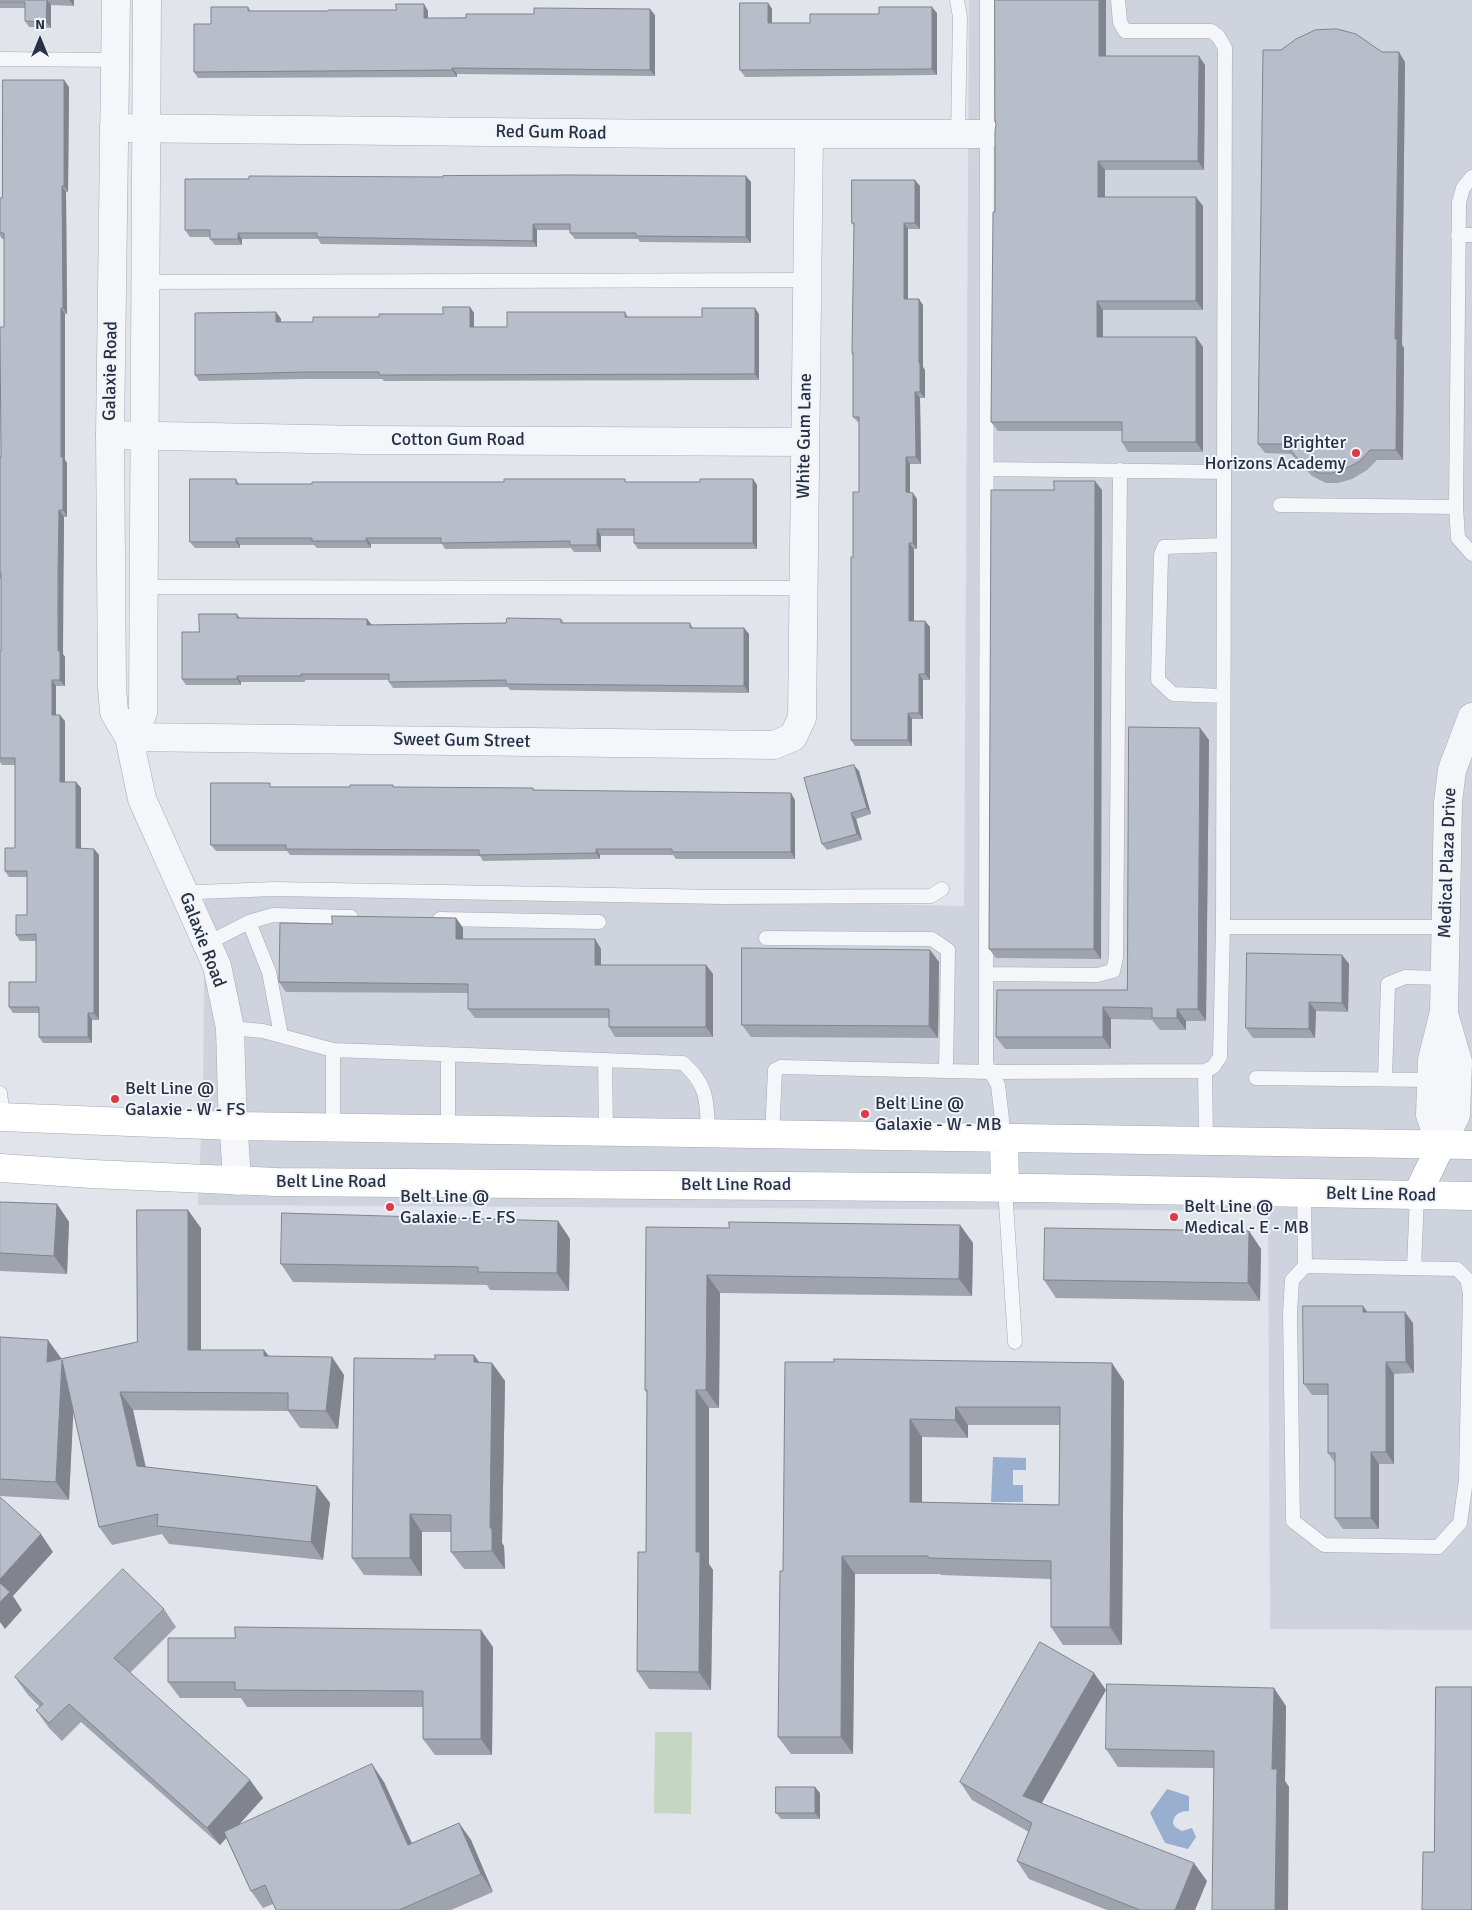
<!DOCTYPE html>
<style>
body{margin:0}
#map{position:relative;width:1472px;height:1910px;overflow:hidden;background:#e1e4eb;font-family:Signika,sans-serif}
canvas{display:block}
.north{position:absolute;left:15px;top:15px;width:50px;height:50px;-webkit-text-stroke:4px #f1f4f8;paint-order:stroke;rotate:0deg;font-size:14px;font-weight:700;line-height:20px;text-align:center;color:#273045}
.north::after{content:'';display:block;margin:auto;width:18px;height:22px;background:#273045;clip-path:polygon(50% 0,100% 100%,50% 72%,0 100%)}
</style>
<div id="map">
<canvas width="1472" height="1910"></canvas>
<div class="north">N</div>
</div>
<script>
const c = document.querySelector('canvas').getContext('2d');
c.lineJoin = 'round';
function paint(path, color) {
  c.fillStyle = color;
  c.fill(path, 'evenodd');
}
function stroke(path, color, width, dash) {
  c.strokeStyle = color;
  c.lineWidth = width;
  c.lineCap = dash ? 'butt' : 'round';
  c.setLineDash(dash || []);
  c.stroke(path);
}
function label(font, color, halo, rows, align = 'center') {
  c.font = font + ' Signika,sans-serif';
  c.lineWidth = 4;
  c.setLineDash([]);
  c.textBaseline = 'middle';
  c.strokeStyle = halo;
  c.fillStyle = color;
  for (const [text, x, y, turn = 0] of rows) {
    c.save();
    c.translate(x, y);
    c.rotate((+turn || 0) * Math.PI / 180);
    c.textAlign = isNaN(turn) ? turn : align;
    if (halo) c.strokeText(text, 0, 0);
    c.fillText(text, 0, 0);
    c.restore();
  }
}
paint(new Path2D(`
 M969 0H1472V1630L1270 1629 1268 1211 198 1205 203 1092 205 890 964 906Z`), '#cfd3de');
paint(new Path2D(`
 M655 1732H692L691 1814 654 1813Z`), '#c5d6c1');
paint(new Path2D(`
 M993 1457 1026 1458V1470H1013V1485H1023V1502H991Z
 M1167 1789 1189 1796V1811C1180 1811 1174 1814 1173 1823L1175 1827 1182 1831 1192 1828 1196 1837 1188 1849 1165 1843 1150 1813Z`), '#98afcf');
const service = new Path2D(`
 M957 0 960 17 958 134
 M987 0 986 1064 998 1085 1004 1137
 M1118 0 1120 22 1125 31H1211L1218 36 1225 48 1223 927
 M0 59 115 60
 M1472 177 1463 188 1459 202 1456 507 1458 538 1472 554
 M1458 235H1472
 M145 282 807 280
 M987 469 1224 472
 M1280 505 1456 507
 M144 587 804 588
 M1223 696 1173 694 1158 680 1161 555 1164 547 1224 545
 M187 897 197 892 275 889 722 897 931 896 942 889
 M440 919 599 922
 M249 922 269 972 281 1035
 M766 938 932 939 948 950 946 1071
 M208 943 249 922 273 915 351 917
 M986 974 1097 975 1113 971 1116 957 1120 470
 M230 1028 263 1031 333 1050 683 1063C709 1086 707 1103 708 1135
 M333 1050V1128
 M448 1054V1130
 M605 1060 606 1133
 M1256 1078 1431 1080
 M1385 1079 1388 984 1405 977 1444 978
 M0 1093 3 1117
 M772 1136 775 1070 781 1067 990 1072 1205 1071
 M1206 1141 1205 1071 1213 1067 1220 1057 1223 927H1445
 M1005 1188 1015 1342
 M1304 1193 1305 1266 1292 1280 1290 1313 1293 1521 1324 1545 1438 1547 1460 1523 1466 1480 1470 1293 1467 1279 1457 1269 1305 1266
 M1414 1268 1417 1195`);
const minor = new Path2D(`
 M114 128 676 134H987
 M110 435 362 440 805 442
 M129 737 774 745 793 737 802 718 809 134
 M1441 1145 1430 1115 1432 1060 1444 1012 1448 802 1452 770 1472 717
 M1441 1145 1456 1115 1458 1062 1444 1014`);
const tertiary = new Path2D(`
 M116 0 110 435 112 687 114 712 129 737 142 799 217 966 230 1028 232 1099 237 1181
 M129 737 143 713 147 0`);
const primary = new Path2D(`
 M0 1117 234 1126 1472 1145
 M1004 1137 1005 1188
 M0 1168 92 1174 277 1182 1036 1188 1472 1196
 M1417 1195 1441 1145`);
stroke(service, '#a5aab6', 15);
stroke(minor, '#a5aab6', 29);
stroke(tertiary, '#a5aab6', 29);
stroke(primary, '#9fa7b8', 29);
stroke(service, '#f4f6f9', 14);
stroke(minor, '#f4f6f9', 28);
stroke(tertiary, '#f4f6f9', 28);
stroke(primary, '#fff', 28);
paint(new Path2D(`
 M0 0H74V6L51 5V28L29 27 25 21V8H0Z
 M1106 0V56L1205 65 1204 170H1105V197L1203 206V310H1103V337H1196L1203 347V452H1128L1122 442V431H998L991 422Z
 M768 3 772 9V23H810L879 14 937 13V75L745 77 740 70Z
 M424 4 428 11V18L655 15V76L457 74V77L198 78 194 72 211 24 248 7 251 11H328L396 10Z
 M1382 52 1405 62 1402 345 1404 348 1403 460H1377L1367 470 1352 479 1338 483H1326L1312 476 1291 454 1265 453 1258 444Z
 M69 87 68 192H66L67 314H65V460L67 463V517H64L63 579V654L65 657V686H56V715L65 721V782H76L81 788V849H94L99 855V1020H92V1043H43L39 1037V1013H13L9 1007 36 982V941H20L16 935 27 915V877H9L5 871 15 848V765H2L0 762V651H1V579H0V457H1L4 327V239H2L0 236V198H2Z
 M751 182V243L640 242 638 239H575L570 233V230H537V247L321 244 318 239H242V245H215L210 239V237H190L185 230Z
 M920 186V229H908V299L923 305V367L925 370V398H920L921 464H910V493L917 499V549H914V621H925L930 627V680H923V719H912V746H855L851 740 853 557 859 492V423L853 417V356L852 353 854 226 852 223Z
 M470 307 474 313V327H507L625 312 628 317H702L759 314V380L384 381 382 379H307L199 381 195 375 276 312 281 319V322H313L379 317 443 314Z
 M236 479 239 484H312L700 482 753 479 757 485V549H638L634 543V536H601V552H574L571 548 445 549 442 544H371V548H317L314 545H240V548H195L190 542Z
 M1102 490 1101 959 996 958 989 949Z
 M237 614 240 618 367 619 371 625 506 623 561 619 564 623H690L693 628H744L749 634V693L510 690 508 687 393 688 389 682V680H305V682H241V685H186L182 679 199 632Z
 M1200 728 1209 740 1206 1021H1186V1030H1160L1152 1020 1111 1019V1049H1005L996 1037 1127 990Z
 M859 771 871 814 856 819 862 840 827 850 822 844Z
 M273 787H394L534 790 795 800V859H676L673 855H600V859L483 861 480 856 290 855 287 851H216L211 845Z
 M456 918 463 928V939H595L601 949V965H706L713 974V1037H615L609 1027V1018H475L468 1009V993L286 992 279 982 332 924Z
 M930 950 939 962 938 1038 751 1037 742 1025Z
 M1342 955 1349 964 1348 1012 1316 1011 1315 1038H1253L1246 1028Z
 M0 1202 57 1204 69 1222 67 1274 0 1271Z
 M558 1221 570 1239 569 1291 490 1290 487 1285 293 1282 281 1264Z
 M960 1225 973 1243 972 1296 720 1293 719 1408H709V1564L713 1570 711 1690 649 1689 637 1671 646 1552 647 1393 645 1390 729 1228Z
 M201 1228V1350H264L269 1356 332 1357 344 1375 338 1429 300 1428 288 1411 133 1410 146 1467 317 1486 330 1503 323 1560 169 1544 162 1534 112 1545 99 1527 73 1409 69 1500 0 1496V1337L61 1358V1359L137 1342Z
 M1249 1231 1261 1249 1260 1301 1056 1298 1044 1280Z
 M1367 1312 1413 1323 1414 1373 1394 1374V1464H1379V1529H1343L1335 1518V1463L1328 1453V1395H1312L1304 1384Z
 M474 1355 479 1362 492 1363 505 1381 502 1543 504 1546 505 1569H464L451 1552V1532H422V1576L364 1575 352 1558 435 1359Z
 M785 1362 1124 1381 1122 1645H1063L1051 1627V1579L941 1575 940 1574H855L853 1754H791L778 1737 783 1571ZM968 1425H1060L1059 1505 922 1502V1437L968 1438Z
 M164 1609 176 1627 130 1673 250 1780 263 1798 238 1826 384 1782 412 1843 459 1823 471 1840 493 1892 451 1910H276L273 1904 263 1908 251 1891 226 1838 220 1845 81 1722 62 1741 49 1728 36 1710 40 1707 28 1695 15 1677Z
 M493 1647 492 1755H435L423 1739V1707H247L241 1698H180L168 1682Z
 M1106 1690 1042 1803 1207 1881 1195 1910H1107L1029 1879 1017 1861 1029 1832 972 1800 960 1782Z
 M1286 1706 1285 1781 1289 1787 1213 1768 1118 1767 1106 1749Z
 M820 1793V1819H781L776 1813Z`), '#9ea3ae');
paint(new Path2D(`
 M47 0 51 5V28L46 22Z
 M69 0H74V6Z
 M1099 0H1106V65L1099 56Z
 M768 3 772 9V30L768 23Z
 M424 4 428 11V24L424 18Z
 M932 7 937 13V75L932 69Z
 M650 9 655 15V76L650 70Z
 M1399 52 1405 62 1402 345 1404 348 1403 460 1396 450 1395 339Z
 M1199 56 1205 65 1204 170 1198 161Z
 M452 68 457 74V77L452 70Z
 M64 80 69 87 68 192 64 186Z
 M1098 161 1105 170V206L1098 197Z
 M746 176 751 182V243L746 237Z
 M915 180 920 186V229L915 223Z
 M62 186 66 192 67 314 63 308Z
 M1196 197 1203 206V310L1196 301Z
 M904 223 908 229V305L904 299Z
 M533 224 537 230V247L533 241Z
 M238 233 242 239V245L238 239Z
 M919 299 923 305V367L925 370V398L920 392 919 363Z
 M1097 301 1103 310V347L1097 337Z
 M470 307 474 313V333L470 327Z
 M61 308 65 314V460L67 463V517L63 510 61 457Z
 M755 308 759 314V380L755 374Z
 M276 312 281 319V328L276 322Z
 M1196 337 1203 347V452L1196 442Z
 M915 392 920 398 921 464 916 457Z
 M906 457 910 464V499L906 492Z
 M753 479 757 485V549L753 543Z
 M1095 481 1102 490 1101 959 1094 949Z
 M913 493 917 499V549L913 543Z
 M59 510 64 517 63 654 65 657V686L60 680 58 651Z
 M597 529 601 536V552L597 545Z
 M236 538 240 545V548L236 542Z
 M366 538 371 544V548L366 541Z
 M909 543 914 549V627L909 621Z
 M367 619 372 625H367Z
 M925 621 930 627V680L925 674Z
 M744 628 749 634V693L744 686Z
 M919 674 923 680V719L919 713Z
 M237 676 241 682V685L237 679Z
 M52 680 56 686V721L52 715Z
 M908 713 912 719V746L908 740Z
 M60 715 65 721V788L60 782Z
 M1200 728 1209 740 1206 1021 1198 1009Z
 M854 765 859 771 871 814 867 808Z
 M76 782 81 788V855L76 848Z
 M791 793 795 800V859L791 852Z
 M851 813 856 819 862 840 857 834Z
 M94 849 99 855V1020L94 1013Z
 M596 849 600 855V859L596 853Z
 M456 918 463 928V949L456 939Z
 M595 939 601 949V974L595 965Z
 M930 950 939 962 938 1038 929 1026Z
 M1342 955 1349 964 1348 1012 1342 1003Z
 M706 965 713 974V1037L706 1027Z
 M1309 1002 1316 1011 1315 1038 1309 1029Z
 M1103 1007 1111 1019V1049L1103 1037Z
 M1177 1009 1186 1021V1030L1177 1018Z
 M88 1013 92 1020V1043L88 1037Z
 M57 1204 69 1222 67 1274 54 1256Z
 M188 1210 201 1228V1368L188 1350Z
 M558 1221 570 1239 569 1291 557 1273Z
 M960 1225 973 1243 972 1296 959 1279Z
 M1249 1231 1261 1249 1260 1301 1248 1283Z
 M707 1275 720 1293 719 1408 706 1390Z
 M1363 1306 1371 1317 1363 1312Z
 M1405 1312 1413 1323 1414 1373 1406 1362Z
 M48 1340 61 1358 60 1380 47 1362Z
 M264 1350 277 1368 264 1356Z
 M474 1355 487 1373 474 1362Z
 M332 1357 344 1375 338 1429 326 1411Z
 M62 1360 75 1378 69 1500 56 1482Z
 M1386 1362 1394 1374V1464L1386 1452Z
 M492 1363 505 1381 502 1543 504 1546 505 1569 492 1551 490 1528Z
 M1112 1363 1124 1381 1122 1645 1110 1627Z
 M696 1390 709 1408V1564L713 1570 711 1690 699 1672 696 1552Z
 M120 1392 133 1410 149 1484 137 1466Z
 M956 1407 968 1425V1438L955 1420Z
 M910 1419 922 1437V1520L910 1502Z
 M1371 1452 1379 1464V1529L1371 1518Z
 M317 1486 330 1503 323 1560 311 1542Z
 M410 1514 422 1532V1576L410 1558Z
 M41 1534 53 1552 13 1596 22 1610 5 1629 0 1622V1579Z
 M842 1556 855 1574 853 1754 841 1737Z
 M481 1630 493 1647 492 1755 481 1739Z
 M1094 1673 1106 1690 1036 1813 1023 1796Z
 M1274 1688 1286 1706 1285 1781 1289 1787 1288 1910H1275L1272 1769Z
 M372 1764 384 1782 420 1862 408 1845Z
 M250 1780 263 1798 220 1845 207 1828Z
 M815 1787 820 1793V1819L815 1813Z
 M459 1823 471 1840 493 1892 481 1874Z
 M1194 1863 1207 1881 1195 1910H1175Z`), '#81848d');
const building = new Path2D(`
 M0 0H47L46 22 25 21V2H0Z
 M995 0H1099V56H1199L1198 161H1098V197H1196V301H1097V337H1196V442H1122V422H991L993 212H995V130L996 125 995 119Z
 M740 3H768V23H810V14H879V7H932V69L740 70Z
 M396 4H424V18H466V14H534V8L650 9V70L452 68V70L194 72V24H211V7H248V11H328V10H396Z
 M1337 29 1356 34 1382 52H1399L1395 339H1397L1396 450H1370L1360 461 1345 469 1332 473H1319L1305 467 1285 444H1258L1263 50H1281L1296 39 1315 30Z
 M3 80H64V186H62L63 308H61V457H63V510H59L58 573V651H60V680H52V715H60V782H76V848L94 849V1013H88V1037H39V1007H9V982H36V934L16 935V915H27V871H5V848H15V758H0V651H1V573H0V457H1L0 327H4V233H0V198H2Z
 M570 175 746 176V237L636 236V233H570V224H533V241L317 237V233H238V239H210V230H185V179H249V176L443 177V176Z
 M852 180H915V223H904V299H919V363H920V392H915L916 457H906V492L913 493V543H909V621H925V674H919V713H908V740H851V557H853V492H859V417H853V353H852L854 223H852Z
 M443 307H470V327H507V312H625V317H702V308H755V374L379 375V372H303L195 375V313L276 312V322H313V317H379V314H443Z
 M190 479H236V484H312V482H504V479H625V482H700V479H753V543H634V529H597V545H570V541L441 543V538H366V541H312V538H236V542H190Z
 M1054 481H1095L1094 949H989L991 490H1054Z
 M199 614H237V618L367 619V625L506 623 507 618 561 619V623H690V628H744V686L506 684V680L389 682V674H301V676H237V679H182V632H199Z
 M1129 727 1200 728 1198 1009H1177V1018H1152V1008L1103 1007V1037H996L997 990H1127Z
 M854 765 867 808 851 813 857 834 822 844 804 778Z
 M211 783H270V787H350V785H393V787L533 788V790L791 793V852H672V849H596V853L479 855V850L286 849V845H211Z
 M332 916 456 918V939H595V965H706V1027H609V1009H468V984L279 982 280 923 332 924Z
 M742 948 930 950 929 1026 742 1025Z
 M1247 953 1342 955V1003L1309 1002V1029L1246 1028Z
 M0 1202 57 1204 54 1256 0 1253Z
 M137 1210H188V1350H264V1356L332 1357 326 1411 288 1410V1393L120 1392 137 1466 317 1486 311 1542 157 1526 158 1514 99 1527 62 1360 56 1482 0 1479V1337L48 1340 47 1362 137 1342Z
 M282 1213 558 1221 557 1273 478 1272V1267L281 1264Z
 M729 1222 960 1225 959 1279 707 1275 706 1390H696V1552H700L699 1672 637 1671 638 1552H646L647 1390H645L646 1227 729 1228Z
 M1045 1228 1249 1231 1248 1283 1044 1280Z
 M1303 1306H1363V1312H1405L1406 1362H1386V1452H1371V1518H1335V1453H1328V1384H1304Z
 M435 1355H474V1362L492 1363 490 1528H492V1551L451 1552V1515L410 1514V1558H352L354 1358 435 1359Z
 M834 1359 1112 1363 1110 1627H1051V1561L928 1558V1556H842L841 1737H778L780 1571H783L785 1362H834ZM956 1407H1060L1059 1505 910 1502V1419L955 1420Z
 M0 1497 41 1534 0 1579Z
 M123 1569 164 1609 114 1658 250 1780 207 1828 69 1704 49 1723 36 1710 43 1704 15 1677Z
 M0 1583 10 1592 0 1602Z
 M235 1627 481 1630V1739H423V1691L235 1690V1682H168V1638H235Z
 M1040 1642 1094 1673 1023 1796 1194 1863 1175 1910H1140L1017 1861 1032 1823 960 1782Z
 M1107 1684 1274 1688 1272 1769H1277L1275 1910H1212L1214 1751 1106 1749Z
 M1436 1687H1472V1910H1422L1423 1852H1434Z
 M372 1764 408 1845 459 1823 481 1874 399 1910H276L265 1885 251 1891 224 1832Z
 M776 1787H815V1813H776Z`);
paint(building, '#b8bdca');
stroke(building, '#81848d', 1);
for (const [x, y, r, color] of [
 [1356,453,5,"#dd3946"],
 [115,1099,5,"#dd3946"],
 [865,1114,5,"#dd3946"],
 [390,1207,5,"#dd3946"],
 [1174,1217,5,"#dd3946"]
]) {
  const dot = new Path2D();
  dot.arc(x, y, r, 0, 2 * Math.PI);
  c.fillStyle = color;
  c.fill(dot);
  stroke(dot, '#f1f4f8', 2);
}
label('18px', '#273045', '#f1f4f8', [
 ["Red Gum Road",551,133,1],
 ["Galaxie Road",111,371,-89],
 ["White Gum Lane",805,436,-89],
 ["Cotton Gum Road",458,440],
 ["Sweet Gum Street",462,741,1],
 ["Medical Plaza Drive",1448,863,-88],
 ["Galaxie Road",202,940,69],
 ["Belt Line Road",331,1182],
 ["Belt Line Road",736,1185],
 ["Belt Line Road",1381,1195,1]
]);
label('18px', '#273045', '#f1f4f8', [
 ["Brighter",1346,443,"right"],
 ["Horizons Academy",1346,464,"right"],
 ["Belt Line @",125,1089],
 ["Galaxie - W - FS",125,1110],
 ["Belt Line @",875,1104],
 ["Galaxie - W - MB",875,1125],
 ["Belt Line @",400,1197],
 ["Galaxie - E - FS",400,1218],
 ["Belt Line @",1184,1207],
 ["Medical - E - MB",1184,1228]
], 'left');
</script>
